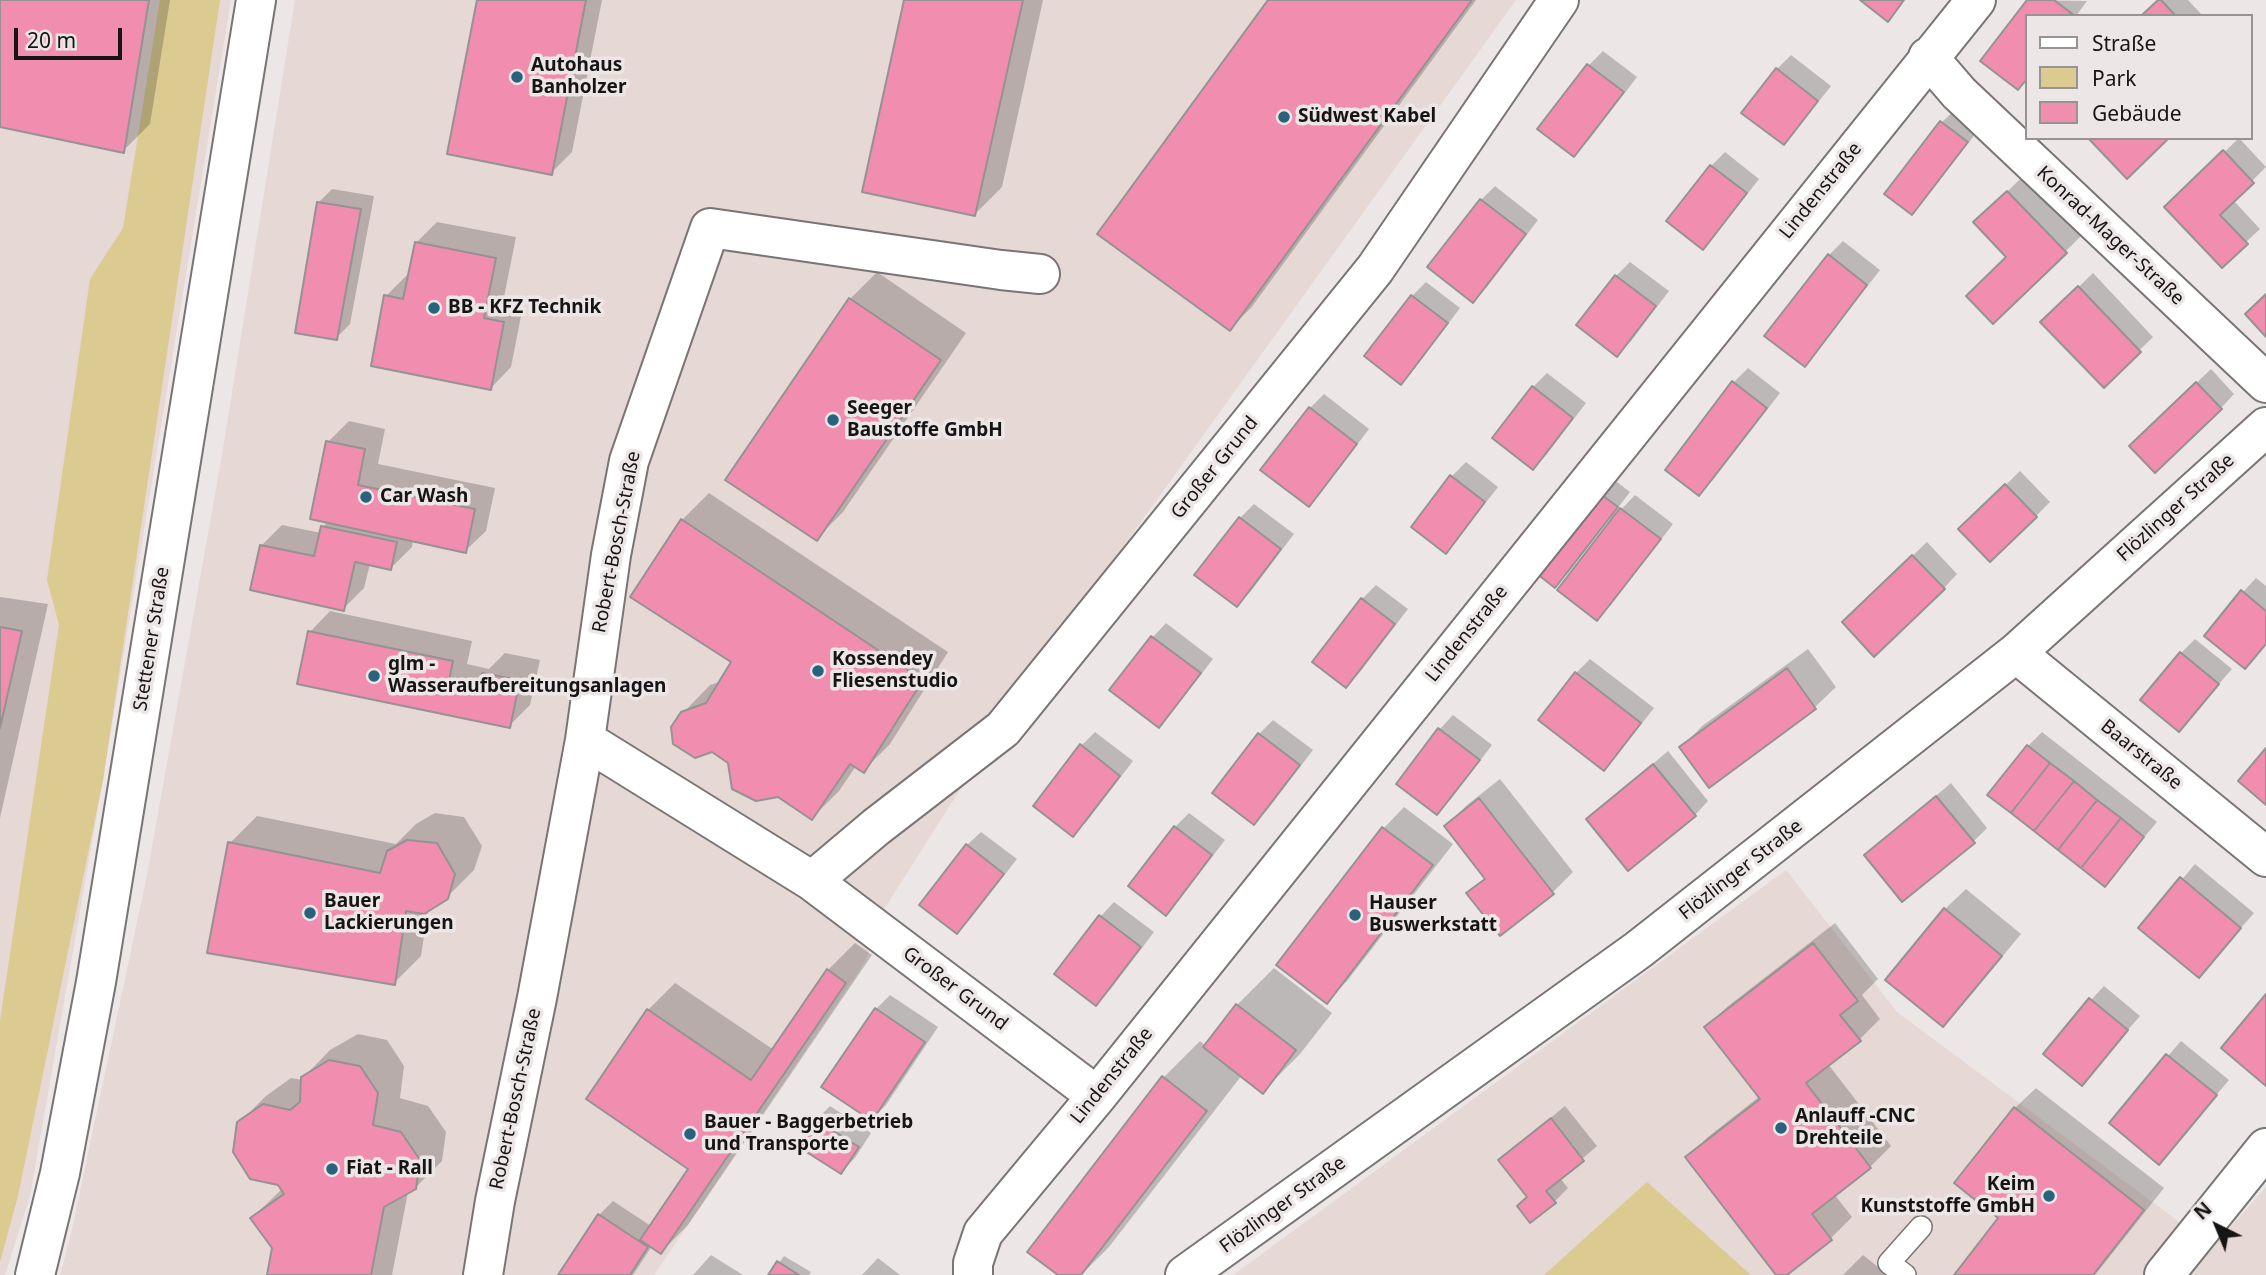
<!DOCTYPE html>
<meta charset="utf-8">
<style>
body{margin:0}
#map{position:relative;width:2266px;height:1275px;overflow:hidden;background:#ece7e6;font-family:"Noto Sans",sans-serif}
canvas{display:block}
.legend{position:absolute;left:2025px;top:14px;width:228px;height:126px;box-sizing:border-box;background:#ece7e6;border:2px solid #969392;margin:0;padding:9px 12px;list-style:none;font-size:21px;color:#161414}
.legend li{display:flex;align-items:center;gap:14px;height:35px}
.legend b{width:35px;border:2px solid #969392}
.north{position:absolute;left:2182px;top:1191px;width:70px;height:70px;-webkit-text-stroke:5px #ece7e6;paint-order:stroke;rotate:317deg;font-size:19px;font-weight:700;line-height:28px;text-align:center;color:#161414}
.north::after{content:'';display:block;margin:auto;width:24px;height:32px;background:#161414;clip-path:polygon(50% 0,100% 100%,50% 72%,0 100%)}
.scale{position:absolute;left:14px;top:28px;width:108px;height:32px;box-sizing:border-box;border:4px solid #161414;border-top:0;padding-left:9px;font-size:21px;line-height:24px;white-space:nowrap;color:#161414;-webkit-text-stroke:5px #ece7e6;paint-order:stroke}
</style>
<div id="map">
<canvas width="2266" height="1275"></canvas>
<ul class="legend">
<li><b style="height:9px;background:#fff"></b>Straße</li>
<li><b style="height:19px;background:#dbcb91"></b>Park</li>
<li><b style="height:19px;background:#f18daf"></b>Gebäude</li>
</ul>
<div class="north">N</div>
<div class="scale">20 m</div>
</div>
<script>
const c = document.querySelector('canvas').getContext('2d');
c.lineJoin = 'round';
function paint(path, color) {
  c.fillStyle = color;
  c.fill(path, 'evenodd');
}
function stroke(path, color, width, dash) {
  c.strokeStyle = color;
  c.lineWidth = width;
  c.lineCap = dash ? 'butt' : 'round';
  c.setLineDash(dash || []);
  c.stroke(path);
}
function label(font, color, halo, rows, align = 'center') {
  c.font = font + ' "Noto Sans",sans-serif';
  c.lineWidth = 7;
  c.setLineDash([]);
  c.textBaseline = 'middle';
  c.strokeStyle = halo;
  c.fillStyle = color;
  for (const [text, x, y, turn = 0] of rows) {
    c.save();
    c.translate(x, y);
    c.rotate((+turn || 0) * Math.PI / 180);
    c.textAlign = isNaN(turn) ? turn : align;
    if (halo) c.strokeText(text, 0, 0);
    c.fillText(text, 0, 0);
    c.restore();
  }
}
paint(new Path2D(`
 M0 0H231L103 780 30 1196 5 1275H0Z
 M295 0H1516L1046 654 883 911 865 962 654 1275H60L71 1234 147 875 222 455Z
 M1786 870 1897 1012 2213 1247 2266 1187V1275H1233Z`), '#e5d8d5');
paint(new Path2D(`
 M160 0H220L103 780 18 1196 0 1262V1021L59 625 47 580 90 279 123 228Z
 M1647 1182 1751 1275H1544Z`), '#dbcb91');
paint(new Path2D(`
 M0 0H170L150 124 123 151 0 125Z
 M479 0H602L572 152 551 173Z
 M906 0H1043L1002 187 975 214Z
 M1270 0H1476L1251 308 1230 328Z
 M2029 0 2087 1 2076 16H2026V80L2018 88 1983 60Z
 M2160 0H2188L2203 16H2143Z
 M1603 51 1637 77 1588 141 1574 155 1540 129 1589 65Z
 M1791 55 1831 86 1797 129 1784 143 1777 69Z
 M1956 109 1980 128 1925 199 1911 213 1942 122Z
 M2239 138 2266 167 2233 200 2260 229 2246 242 2167 207Z
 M1725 152 1759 179 1717 233 1703 247 1711 166Z
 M2028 171 2086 231 2065 252 2009 257 1997 202Z
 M1495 186 1538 220 1487 287 1473 301 1481 200Z
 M332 189 374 196 350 324 336 338 318 203Z
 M437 222 516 237 504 297 524 301 511 367 491 388 386 296 407 275 410 276 416 243Z
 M1843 241 1880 270 1818 350 1804 364 1829 255Z
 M1630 262 1669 291 1631 341 1617 355 1616 276Z
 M877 272 966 333 843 512 816 539 850 299Z
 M2093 273 2153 337 2104 385 2043 322Z
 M1426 282 1460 308 1415 368 1401 382 1412 296Z
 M1748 368 1780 393 1713 480 1699 494 1667 469 1734 382Z
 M2211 369 2234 394 2221 408 2145 432Z
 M1547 373 1586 403 1547 454 1533 468V387Z
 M1324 394 1369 429 1322 491 1309 505 1310 408Z
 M349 421 385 429 378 464 495 488 486 531 465 551 413 540 412 547 391 568 370 564 364 588 343 609 261 546 282 525 321 533 323 527 328 521V442Z
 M1466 462 1498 487 1459 537 1446 551 1413 526 1452 476Z
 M2020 471 2050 502 2036 516 1961 529Z
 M1613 479 1630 492 1614 513 1616 515 1635 495 1673 524 1611 605 1597 619 1614 519 1611 517 1569 572 1555 585 1538 573Z
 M709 493 948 652 890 744 863 771 856 766 839 791 812 818 730 762 683 713 710 685 722 681 734 662 682 520Z
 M1254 504 1294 534 1251 591 1237 605 1197 574 1240 518Z
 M1927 542 1957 574 1944 588 1858 608Z
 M2256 578 2266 586V644L2244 667 2243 592Z
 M1376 585 1408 609 1360 672 1346 686 1362 599Z
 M0 597 48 604 0 818Z
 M330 611 472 641 467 664 489 669 505 653 540 660 530 705 509 726 310 632Z
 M1166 623 1213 659 1173 711 1159 725 1112 689 1153 637Z
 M2195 639 2232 669 2179 730 2181 653Z
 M1808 649 1836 687 1815 707 1710 785 1682 747 1702 726Z
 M1590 659 1654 708 1618 754 1604 768 1576 673Z
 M1453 715 1492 745 1451 799 1437 813 1440 729Z
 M1273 720 1313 750 1268 809 1254 823 1259 734Z
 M1095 732 1133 761 1087 821 1073 835 1081 746Z
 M2042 732 2157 822 2105 884 2028 746Z
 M1668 751 1708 801 1695 815 1588 819Z
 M1500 779 1573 872 1552 893H1469L1486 877 1446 826 1467 805Z
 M1951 783 1987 828 1973 842 1866 855Z
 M1404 807 1453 844 1347 981 1326 1002 1279 965 1384 828Z
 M435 813 464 817 482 846 474 870 447 897 428 909 421 956 394 983 230 843 257 816 396 844 416 824Z
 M1189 813 1225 840 1180 899 1166 913 1175 827Z
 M981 832 1017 859 971 918 957 932 967 845Z
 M2195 864 2254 913 2199 976 2141 928Z
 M1966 889 2021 934 1963 1004 1942 1025 1945 909Z
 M1114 902 1154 932 1110 990 1096 1004 1056 973 1101 916Z
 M1835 923 1878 979 1862 995 1880 1019 1860 1039 1828 1064 1891 1146 1870 1167 1834 1194 1852 1217 1831 1238 1784 1275H1778L1687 1158 1708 1137 1760 1096 1707 1027 1727 1007Z
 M855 943 872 955 688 1225 661 1252 652 1246 633 1275H560L599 1215 613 1201 651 1226 690 1169 588 1099 648 1010 675 983 774 1050 828 970Z
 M1274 968 1332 1013 1300 1054 1263 1091 1242 1075 1109 1247 1081 1275H1060L1163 1078 1200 1041 1206 1046 1237 1005Z
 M2104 986 2140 1016 2081 1084 2091 1000Z
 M890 995 938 1027 886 1105 872 1119 824 1086 876 1009Z
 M358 1034 387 1040 404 1066 400 1098 428 1106 446 1132 442 1161 415 1188 408 1192 392 1275H269L274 1248 252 1218 282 1189 239 1123 266 1096 291 1078 303 1080V1078L330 1050Z
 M2181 1041 2229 1080 2159 1162 2111 1122Z
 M2036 1088 2164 1188 2095 1275H1956L2001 1218 2015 1108Z
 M830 1106 871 1133 855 1158 841 1172 816 1120Z
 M1565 1106 1597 1146 1560 1178 1568 1188 1554 1202 1529 1196 1500 1160Z
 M711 1255 743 1275H693Z
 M1863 1255 1888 1275H1843Z
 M784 1256 811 1272 809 1275H770Z
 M878 1258 900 1275H862Z`), '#0003');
const building = new Path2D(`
 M0 0H149L124 153 0 127Z
 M477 0H586L552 175 447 154Z
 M904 0H1023L975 216 862 192Z
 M1268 0H1472L1230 331 1097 234Z
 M1860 0H1904L1888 22Z
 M2027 0H2054L2075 16H2026V80L2018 90 1980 61Z
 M2158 0H2161L2176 16H2141Z
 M1587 64 1624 92 1574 157 1537 129Z
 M1776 68 1818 101 1784 145 1741 113Z
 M1940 121 1968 142 1912 215 1884 194Z
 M2088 138H2169L2127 179Z
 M2223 150 2254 183 2220 215 2248 244 2222 268 2164 207Z
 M1710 165 1747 193 1703 250 1666 221Z
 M2007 191 2067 253 1993 324 1966 296 2006 257 1973 222Z
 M1480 199 1526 234 1473 303 1427 267Z
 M317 202 361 209 337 340 295 333Z
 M415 242 496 258 484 318 504 322 491 390 371 366 384 295 403 299Z
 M1828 254 1867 285 1805 367 1764 336Z
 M1615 275 1656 306 1617 357 1576 325Z
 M2078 286 2141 352 2104 388 2040 322Z
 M2266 294V337L2245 314Z
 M1411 295 1448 323 1401 385 1364 356Z
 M849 298 941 360 817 541 725 480Z
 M1732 381 1767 408 1699 496 1665 470Z
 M2196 382 2222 409 2155 473 2129 446Z
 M1532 386 1573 418 1533 470 1492 438Z
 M1309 407 1357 444 1309 507 1260 470Z
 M326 441 365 449 358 485 475 509 466 553 310 519Z
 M1450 475 1485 502 1446 554 1411 527Z
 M2005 484 2037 517 1990 562 1958 529Z
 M1598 492 1618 507 1555 588 1536 573Z
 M1620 508 1661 539 1597 621 1557 590Z
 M1239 517 1281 549 1237 607 1194 575Z
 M681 519 923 680 864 773 850 764 812 820 778 797 756 801 732 789 728 763 712 752 695 758 673 744 671 727 681 712 706 703 731 662 630 597Z
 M321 526 397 542 391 570 355 562 344 611 250 590 260 545 314 556Z
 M1912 555 1945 589 1874 657 1842 622Z
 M2241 590 2266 611V644L2245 669 2204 636Z
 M1361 598 1395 624 1346 688 1312 662Z
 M0 627 22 631 0 728Z
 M308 631 453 661 448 685 478 691 482 673 520 680 510 728 297 684Z
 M1151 636 1201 673 1159 728 1109 690Z
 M2180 652 2219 684 2179 732 2140 700Z
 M1787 668 1816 709 1709 788 1679 747Z
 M1575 672 1641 723 1604 771 1538 720Z
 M1438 728 1480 760 1437 815 1396 784Z
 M1258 733 1300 765 1254 825 1212 793Z
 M1080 744 1120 776 1073 837 1033 806Z
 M2027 745 2050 763 2011 813 1987 795Z
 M2266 748V805L2238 781Z
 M2050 763 2074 781 2034 831 2011 813Z
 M1653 764 1696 816 1628 871 1586 819Z
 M2074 781 2097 800 2058 850 2034 831Z
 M1936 796 1975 843 1902 902 1864 855Z
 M1479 798 1554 894 1500 936 1466 893 1485 879 1444 826Z
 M2097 800 2121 818 2081 868 2058 850Z
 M2121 818 2144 837 2105 887 2081 868Z
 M1174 826 1212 855 1166 916 1128 886Z
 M1382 827 1433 865 1327 1004 1276 965Z
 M407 840 437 843 455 874 448 899 424 914 406 911 395 985 207 953 228 842 380 873 387 851Z
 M966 844 1004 874 957 934 919 905Z
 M2180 877 2241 928 2199 978 2138 928Z
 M1944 908 2002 956 1943 1027 1885 980Z
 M1099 915 1141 947 1096 1006 1054 974Z
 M1813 943 1858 1001 1840 1015 1861 1041 1806 1083 1871 1168 1812 1214 1832 1240 1787 1275H1776L1685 1157 1760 1099 1704 1027Z
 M827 969 846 983 661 1254 640 1240 688 1169 586 1099 647 1009 751 1080Z
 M2266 994V1086L2221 1048Z
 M2089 998 2128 1030 2082 1086 2043 1054Z
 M1236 1004 1296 1050 1263 1094 1203 1047Z
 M875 1008 925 1042 872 1121 821 1087Z
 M2166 1054 2217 1095 2159 1165 2109 1123Z
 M329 1060 360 1066 378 1093 373 1125 401 1132 420 1160 416 1189 384 1207 371 1275H267L272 1248 250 1218 284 1194 278 1185 250 1179 233 1152 237 1122 263 1104 290 1110 300 1102 301 1077Z
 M1162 1076 1207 1111 1081 1275H1058L1027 1252Z
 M2014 1107 2144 1210 2093 1275H1954L1998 1218 1954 1183Z
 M1551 1118 1584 1161 1546 1191 1556 1203 1530 1223 1517 1206 1527 1197 1498 1160Z
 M815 1119 859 1147 841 1174 797 1146Z
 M598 1214 648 1247 630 1275H558Z
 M777 1261 799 1275H768Z`);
paint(building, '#f18daf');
stroke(building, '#969293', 2);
const service = new Path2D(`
 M1905 1275 1889 1263 1921 1227`);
const minor = new Path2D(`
 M1928 57 1959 93 2266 383
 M2016 653 2266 857
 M585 740 812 881 1097 1096
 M812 881 876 827 1003 729 1375 269 1559 0
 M483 1275 495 1201 537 998 585 740 611 555 629 461 710 228 1001 270 1040 274
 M973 1275V1263L983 1233 1097 1096 1976 0
 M1185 1275 1638 950 2016 653 2266 427
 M2164 1275 2266 1148`);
const tertiary = new Path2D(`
 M35 1275 60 1173 96 982 256 0`);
stroke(service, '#797574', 24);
stroke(minor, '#797574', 42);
stroke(tertiary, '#797574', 42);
stroke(service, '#fff', 21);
stroke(minor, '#fff', 38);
stroke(tertiary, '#fff', 38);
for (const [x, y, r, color] of [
 [517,77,7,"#29627c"],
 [1284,117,7,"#29627c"],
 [434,308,7,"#29627c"],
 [833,420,7,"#29627c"],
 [366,497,7,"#29627c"],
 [818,671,7,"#29627c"],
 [374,676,7,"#29627c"],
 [310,913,7,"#29627c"],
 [1355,915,7,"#29627c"],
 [1781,1128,7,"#29627c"],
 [690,1134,7,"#29627c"],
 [332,1169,7,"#29627c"],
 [2049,1196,7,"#29627c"]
]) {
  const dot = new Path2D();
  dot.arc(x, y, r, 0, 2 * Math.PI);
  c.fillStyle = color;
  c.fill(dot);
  stroke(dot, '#ece7e6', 2.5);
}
label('bold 19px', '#161414', '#ece7e6', [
 ["Autohaus",531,66],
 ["Banholzer",531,88],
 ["Südwest Kabel",1298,117],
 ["BB - KFZ Technik",448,308],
 ["Seeger",847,409],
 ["Baustoffe GmbH",847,431],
 ["Car Wash",380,497],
 ["Kossendey",832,660],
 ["Fliesenstudio",832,682],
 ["glm -",388,665],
 ["Wasseraufbereitungsanlagen",388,687],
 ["Bauer",324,902],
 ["Lackierungen",324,924],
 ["Hauser",1369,904],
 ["Buswerkstatt",1369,926],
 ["Anlauff -CNC",1795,1117],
 ["Drehteile",1795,1139],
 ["Bauer - Baggerbetrieb",704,1123],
 ["und Transporte",704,1145],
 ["Fiat - Rall",346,1169],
 ["Keim",2035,1185,"right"],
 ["Kunststoffe GmbH",2035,1207,"right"]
], 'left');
label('19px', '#161414', '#ece7e6', [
 ["Lindenstraße",1821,191,-51],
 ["Konrad-Mager-Straße",2110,236,43],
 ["Großer Grund",1215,468,-51],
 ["Flözlinger Straße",2176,508,-42],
 ["Robert-Bosch-Straße",617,542,-79],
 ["Lindenstraße",1467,634,-51],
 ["Stettener Straße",152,639,-81],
 ["Baarstraße",2141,755,39],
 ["Flözlinger Straße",1741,870,-38],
 ["Großer Grund",955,989,37],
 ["Lindenstraße",1112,1076,-51],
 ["Robert-Bosch-Straße",516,1099,-78],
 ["Flözlinger Straße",1283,1205,-36]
]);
</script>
